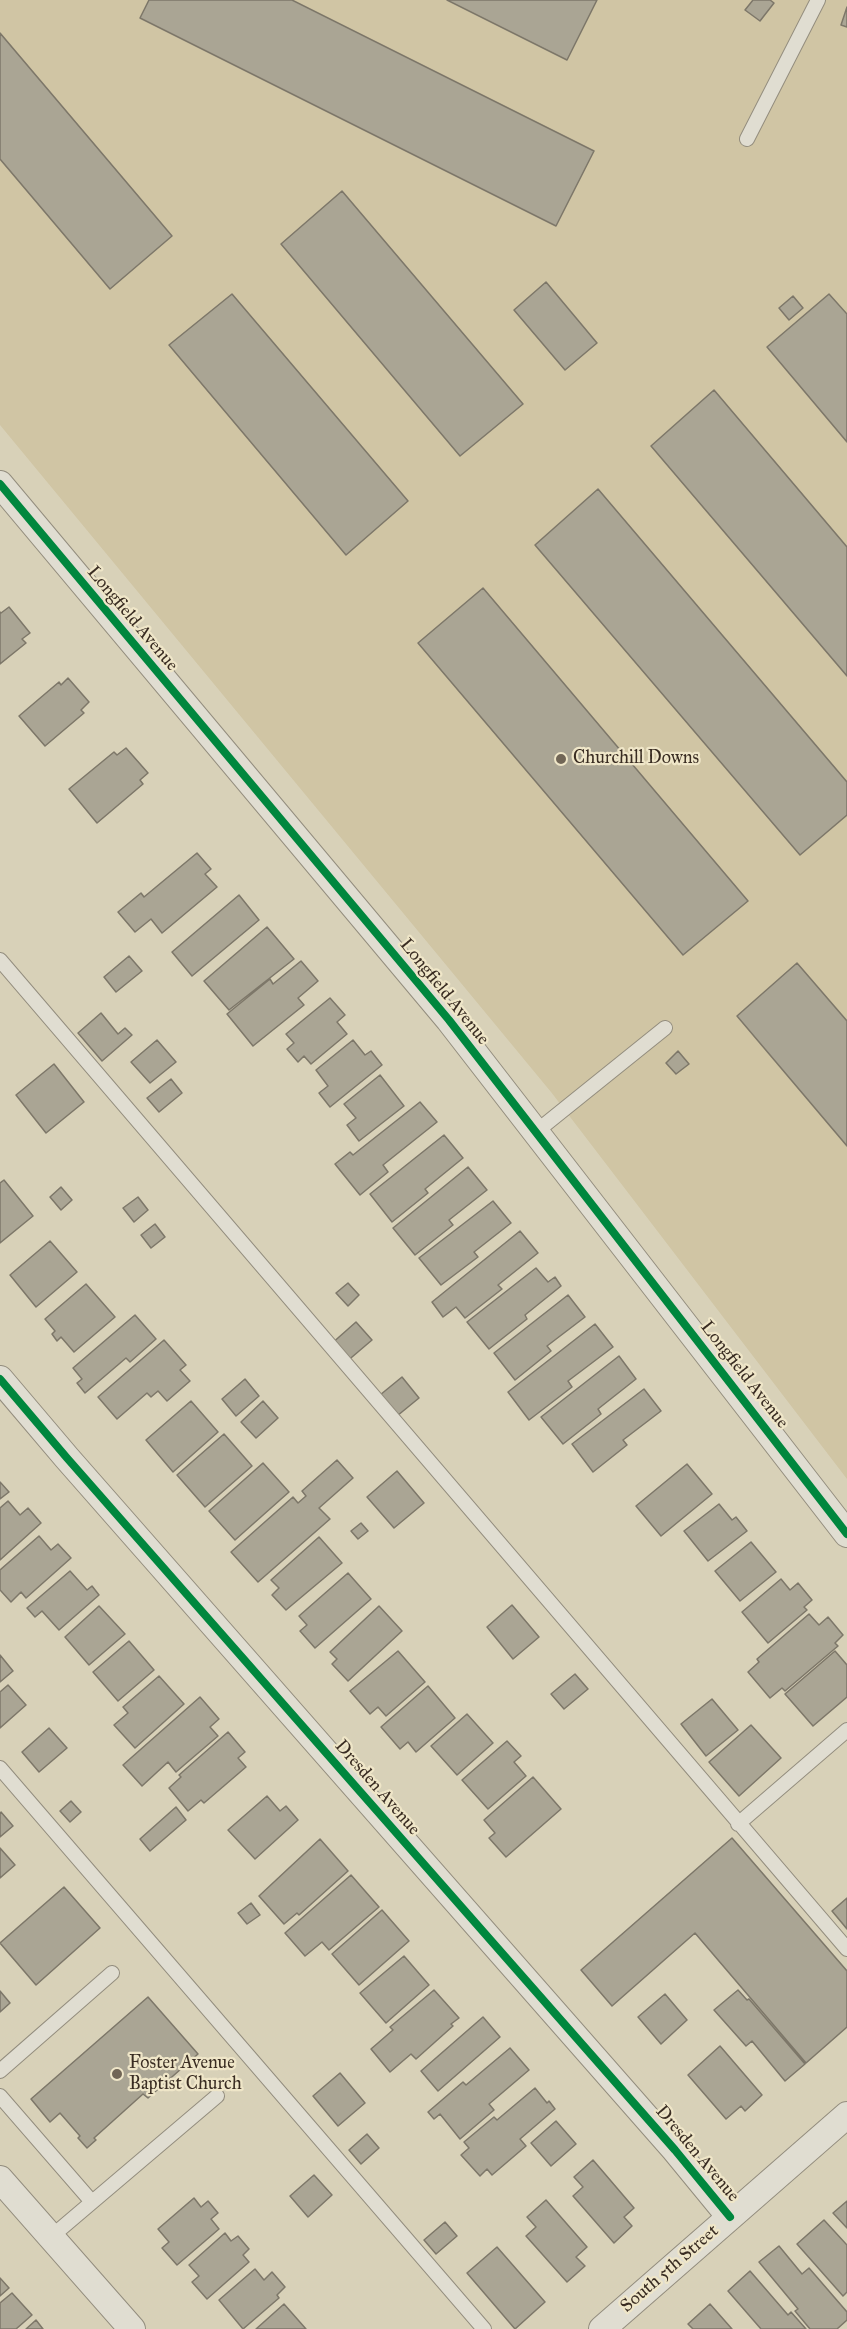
<!DOCTYPE html>
<style>
body{margin:0}
canvas{display:block;background:#d8d1b8}
</style>
<canvas width="847" height="2329"></canvas>
<script>
const c = document.querySelector('canvas').getContext('2d');
c.lineJoin = 'round';
function paint(path, color) {
  c.fillStyle = color;
  c.fill(path, 'evenodd');
}
function stroke(path, color, width, dash) {
  c.strokeStyle = color;
  c.lineWidth = width;
  c.lineCap = dash ? 'butt' : 'round';
  c.setLineDash(dash || []);
  c.stroke(path);
}
function label(font, color, halo, rows, align = 'center') {
  c.font = font + ' "IM FELL Great Primer",serif';
  c.lineWidth = 4.5;
  c.setLineDash([]);
  c.textBaseline = 'middle';
  c.strokeStyle = halo;
  c.fillStyle = color;
  for (const [text, x, y, turn = 0] of rows) {
    c.save();
    c.translate(x, y);
    c.rotate((+turn || 0) * Math.PI / 180);
    c.textAlign = isNaN(turn) ? turn : align;
    if (halo) c.strokeText(text, 0, 0);
    c.fillText(text, 0, 0);
    c.restore();
  }
}
paint(new Path2D(`
 M0 0H847V1479L551 1092 0 425Z`), '#d0c5a4');
const building = new Path2D(`
 M149 0H292L594 151 556 226 140 18Z
 M447 0H597L567 60Z
 M753 0H770L774 3 760 21 745 10Z
 M847 7V27L841 25Z
 M0 33 172 236 110 289 0 159Z
 M342 191 523 404 460 456 281 244Z
 M546 282 597 343 565 370 514 310Z
 M232 294 408 501 346 555 169 345Z
 M829 294 847 314V442L767 347Z
 M793 296 803 308 789 320 779 308Z
 M714 390 847 547V676L651 446Z
 M598 489 847 782V815L800 855 535 545Z
 M483 588 748 901 683 955 418 643Z
 M9 607 30 633 22 639 26 643 0 664V612L1 613Z
 M68 678 89 702 81 710 84 713 45 746 19 716 59 682 61 685Z
 M126 748 148 773 140 780 143 784 97 823 69 789 114 752 117 755Z
 M197 853 211 869 205 874 217 887 162 933 151 919 135 932 118 912 141 893 144 897Z
 M239 895 259 920 192 976 172 952Z
 M267 927 294 959 229 1010 204 981Z
 M129 956 142 971 116 992 104 977Z
 M301 961 318 981 298 998 304 1005 253 1046 227 1014 270 979 273 984Z
 M797 963 847 1021V1146L737 1016Z
 M330 998 345 1015 337 1022 347 1034 311 1064 304 1056 298 1062 287 1049 294 1043 286 1034Z
 M101 1013 118 1034 125 1028 132 1035 102 1061 78 1033Z
 M157 1040 176 1062 150 1083 131 1062Z
 M353 1040 365 1055 371 1051 382 1065 330 1107 319 1093 328 1086 316 1070Z
 M678 1051 689 1064 676 1074 666 1063Z
 M54 1064 84 1102 46 1133 16 1095Z
 M380 1075 404 1106 359 1141 347 1125 356 1118 344 1104Z
 M171 1079 182 1093 159 1112 147 1098Z
 M420 1102 437 1122 383 1165 388 1172 360 1195 335 1164 350 1152 353 1155Z
 M444 1135 463 1158 425 1189 428 1193 392 1222 370 1194Z
 M468 1167 487 1190 449 1220 453 1225 415 1255 393 1228Z
 M4 1180 33 1216 0 1243V1183Z
 M61 1187 72 1200 61 1210 50 1197Z
 M138 1197 148 1210 134 1222 123 1208Z
 M493 1201 511 1223 474 1252 478 1257 441 1285 419 1258Z
 M155 1224 165 1237 151 1248 141 1235Z
 M520 1231 538 1253 498 1285 502 1289 465 1318 456 1307 443 1317 432 1302Z
 M50 1241 77 1272 36 1307 10 1275Z
 M536 1268 548 1282 555 1277 561 1286 525 1315 527 1319 489 1349 467 1322Z
 M348 1283 359 1295 348 1306 336 1293Z
 M86 1284 115 1317 74 1352 61 1337 57 1341 52 1334 55 1331 45 1319Z
 M568 1295 585 1317 547 1346 551 1351 515 1380 494 1353Z
 M135 1315 156 1339 130 1362 126 1358 85 1393 77 1383 82 1379 73 1368Z
 M356 1322 372 1340 345 1363 330 1345Z
 M595 1324 613 1347 568 1381 572 1387 529 1420 508 1392Z
 M164 1340 186 1365 180 1370 190 1381 167 1401 158 1391 151 1397 147 1393 117 1419 98 1397Z
 M619 1356 636 1379 598 1409 601 1414 563 1444 541 1417Z
 M402 1377 419 1398 397 1416 380 1395Z
 M245 1379 259 1396 236 1416 222 1399Z
 M644 1389 661 1411 623 1440 627 1445 593 1472 572 1444Z
 M191 1401 218 1432 173 1472 146 1440Z
 M263 1401 278 1418 256 1438 241 1422Z
 M224 1434 252 1466 205 1507 177 1475Z
 M337 1460 353 1478 319 1508 330 1519 258 1582 231 1552 293 1497 298 1503 306 1496 302 1491Z
 M263 1463 289 1492 235 1540 209 1511Z
 M687 1464 712 1494 661 1536 636 1506Z
 M397 1471 424 1503 394 1528 367 1497Z
 M0 1482 9 1492 0 1499Z
 M8 1501 20 1515 28 1508 41 1523 0 1560V1508Z
 M719 1504 732 1520 736 1517 747 1531 708 1561 684 1531Z
 M361 1523 368 1531 358 1539 351 1531Z
 M39 1536 51 1550 58 1544 71 1558 26 1598 21 1592 11 1602 0 1590V1570Z
 M319 1537 342 1563 286 1610 272 1595 279 1588 271 1580Z
 M751 1542 776 1572 740 1601 715 1571Z
 M70 1571 87 1590 92 1586 99 1595 59 1630 42 1611 35 1617 27 1608Z
 M348 1573 371 1599 315 1648 300 1631 307 1625 299 1616Z
 M781 1579 790 1590 798 1583 812 1600 804 1607 807 1610 768 1643 742 1612Z
 M512 1605 539 1637 513 1659 487 1627Z
 M99 1606 125 1634 89 1665 65 1637Z
 M379 1606 402 1631 348 1681 332 1664 337 1659 330 1652Z
 M809 1614 819 1625 828 1617 843 1635 835 1643 838 1646 785 1691 782 1688 770 1698 748 1672 759 1662 757 1659Z
 M129 1641 154 1670 118 1701 93 1672Z
 M398 1651 425 1682 386 1716 378 1707 370 1714 350 1691Z
 M835 1651 847 1665V1697L813 1726 785 1694Z
 M0 1655 13 1671 0 1682Z
 M575 1674 588 1689 564 1709 551 1694Z
 M159 1676 184 1704 135 1748 114 1725 128 1713 123 1707Z
 M8 1685 26 1705 0 1728V1692Z
 M428 1686 455 1718 416 1752 408 1742 400 1749 381 1727Z
 M200 1697 219 1719 210 1727 218 1736 176 1772 168 1762 142 1786 123 1765Z
 M712 1699 738 1730 706 1756 681 1724Z
 M467 1714 493 1743 457 1775 431 1746Z
 M751 1725 781 1758 739 1796 709 1762Z
 M49 1728 67 1748 39 1772 22 1752Z
 M228 1732 245 1752 238 1758 246 1767 204 1803 201 1800 188 1811 169 1788 181 1777 179 1775Z
 M507 1741 521 1756 514 1762 526 1776 488 1809 462 1780Z
 M533 1777 561 1809 506 1857 489 1838 495 1833 484 1820Z
 M267 1796 280 1811 286 1806 298 1820 255 1859 228 1830Z
 M71 1801 81 1812 70 1822 60 1811Z
 M176 1807 186 1820 150 1851 140 1839Z
 M1 1812 13 1826 0 1837V1814Z
 M732 1838 847 1971V2027L806 2063 695 1933 612 2006 581 1970Z
 M320 1839 348 1871 299 1915 297 1913 284 1924 259 1896Z
 M0 1848 15 1865 0 1878Z
 M351 1875 379 1907 329 1950 322 1942 305 1956 285 1933Z
 M64 1887 100 1928 36 1985 0 1943Z
 M847 1898V1929L832 1911Z
 M251 1903 260 1915 247 1924 238 1913Z
 M382 1910 409 1941 359 1985 332 1954Z
 M404 1956 429 1985 386 2023 360 1993Z
 M434 1990 459 2018 451 2024 453 2026 416 2059 411 2054 390 2072 371 2049 393 2030 390 2027Z
 M738 1990 747 2000 749 1999 805 2064 785 2081 752 2041 746 2046 714 2010Z
 M0 1991 10 2003 0 2012Z
 M665 1994 687 2020 661 2044 638 2017Z
 M148 1997 198 2054 148 2098 143 2094 94 2138 96 2140 87 2148 78 2138 80 2136 60 2113 50 2122 31 2099Z
 M483 2017 500 2037 438 2091 421 2071Z
 M720 2046 762 2095 745 2111 741 2106 726 2119 688 2075Z
 M510 2048 529 2070 489 2104 494 2110 460 2139 440 2114 434 2119 428 2112 463 2082 466 2085Z
 M340 2073 365 2103 338 2126 313 2096Z
 M535 2088 547 2103 549 2101 555 2109 520 2139 526 2146 492 2175 487 2169 480 2176 461 2155 469 2148 464 2142 494 2117 497 2120Z
 M556 2121 576 2144 551 2166 531 2143Z
 M367 2134 379 2148 361 2164 349 2150Z
 M593 2160 634 2208 624 2217 632 2226 614 2243 573 2196 583 2187 574 2177Z
 M314 2175 332 2195 308 2217 290 2196Z
 M194 2198 201 2207 208 2201 218 2213 211 2219 219 2229 177 2265 162 2248 169 2242 158 2229Z
 M546 2200 587 2247 576 2257 585 2266 567 2282 526 2236 536 2227 527 2217Z
 M847 2201V2228L833 2213Z
 M824 2220 847 2245V2292L843 2296 797 2244Z
 M445 2222 457 2236 436 2254 424 2240Z
 M225 2233 231 2241 238 2236 249 2249 243 2255 249 2262 207 2299 192 2282 199 2276 189 2265Z
 M779 2246 802 2274 809 2268 847 2312V2320L837 2329H810L795 2311 798 2309 759 2262Z
 M497 2247 545 2302 515 2329 467 2273Z
 M255 2269 264 2280 272 2272 285 2287 277 2295 279 2298 243 2329 219 2300Z
 M750 2271 788 2315 791 2312 806 2329H761L728 2291Z
 M0 2278 9 2288 0 2296Z
 M12 2293 32 2315 16 2329H0V2303Z
 M284 2304 306 2329H256Z
 M710 2304 732 2329H693L688 2324Z
 M36 2320 43 2329H26Z`);
paint(building, '#aaa594');
stroke(building, '#7d7769', 1.5);
const service = new Path2D(`
 M747 139 818 0
 M0 960 847 1949
 M537 1131 665 1028
 M0 1768 484 2329
 M738 1824 847 1730
 M0 2071 112 1973
 M0 2096 92 2202
 M51 2237 217 2096`);
const minor = new Path2D(`
 M0 484 449 1020 847 1534
 M0 1379 67 1458 675 2150 730 2217
 M0 2179 132 2329
 M602 2329 847 2115`);
stroke(service, '#938d7e', 16);
stroke(minor, '#938d7e', 28);
stroke(service, '#e0ddd1', 14);
stroke(minor, '#e0ddd1', 26);
stroke(new Path2D(`
 M0 484 449 1020 847 1534
 M0 1379 67 1458 675 2150 730 2217`), '#00873e', 8);
for (const [x, y, r, color] of [
 [561,759,6,"#716656"],
 [117,2074,6,"#716656"]
]) {
  const dot = new Path2D();
  dot.arc(x, y, r, 0, 2 * Math.PI);
  c.fillStyle = color;
  c.fill(dot);
  stroke(dot, '#efe6c8', 2);
}
label('18px', '#392c22', '#efe6c8', [
 ["Longfield Avenue",132,619,50],
 ["Longfield Avenue",444,992,51],
 ["Longfield Avenue",744,1375,52],
 ["Dresden Avenue",377,1788,49],
 ["Dresden Avenue",697,2154,50],
 ["South 5th Street",670,2269,-41]
]);
label('18px', '#392c22', '#efe6c8', [
 ["Churchill Downs",573,759],
 ["Foster Avenue",129,2064],
 ["Baptist Church",129,2085]
], 'left');
</script>
